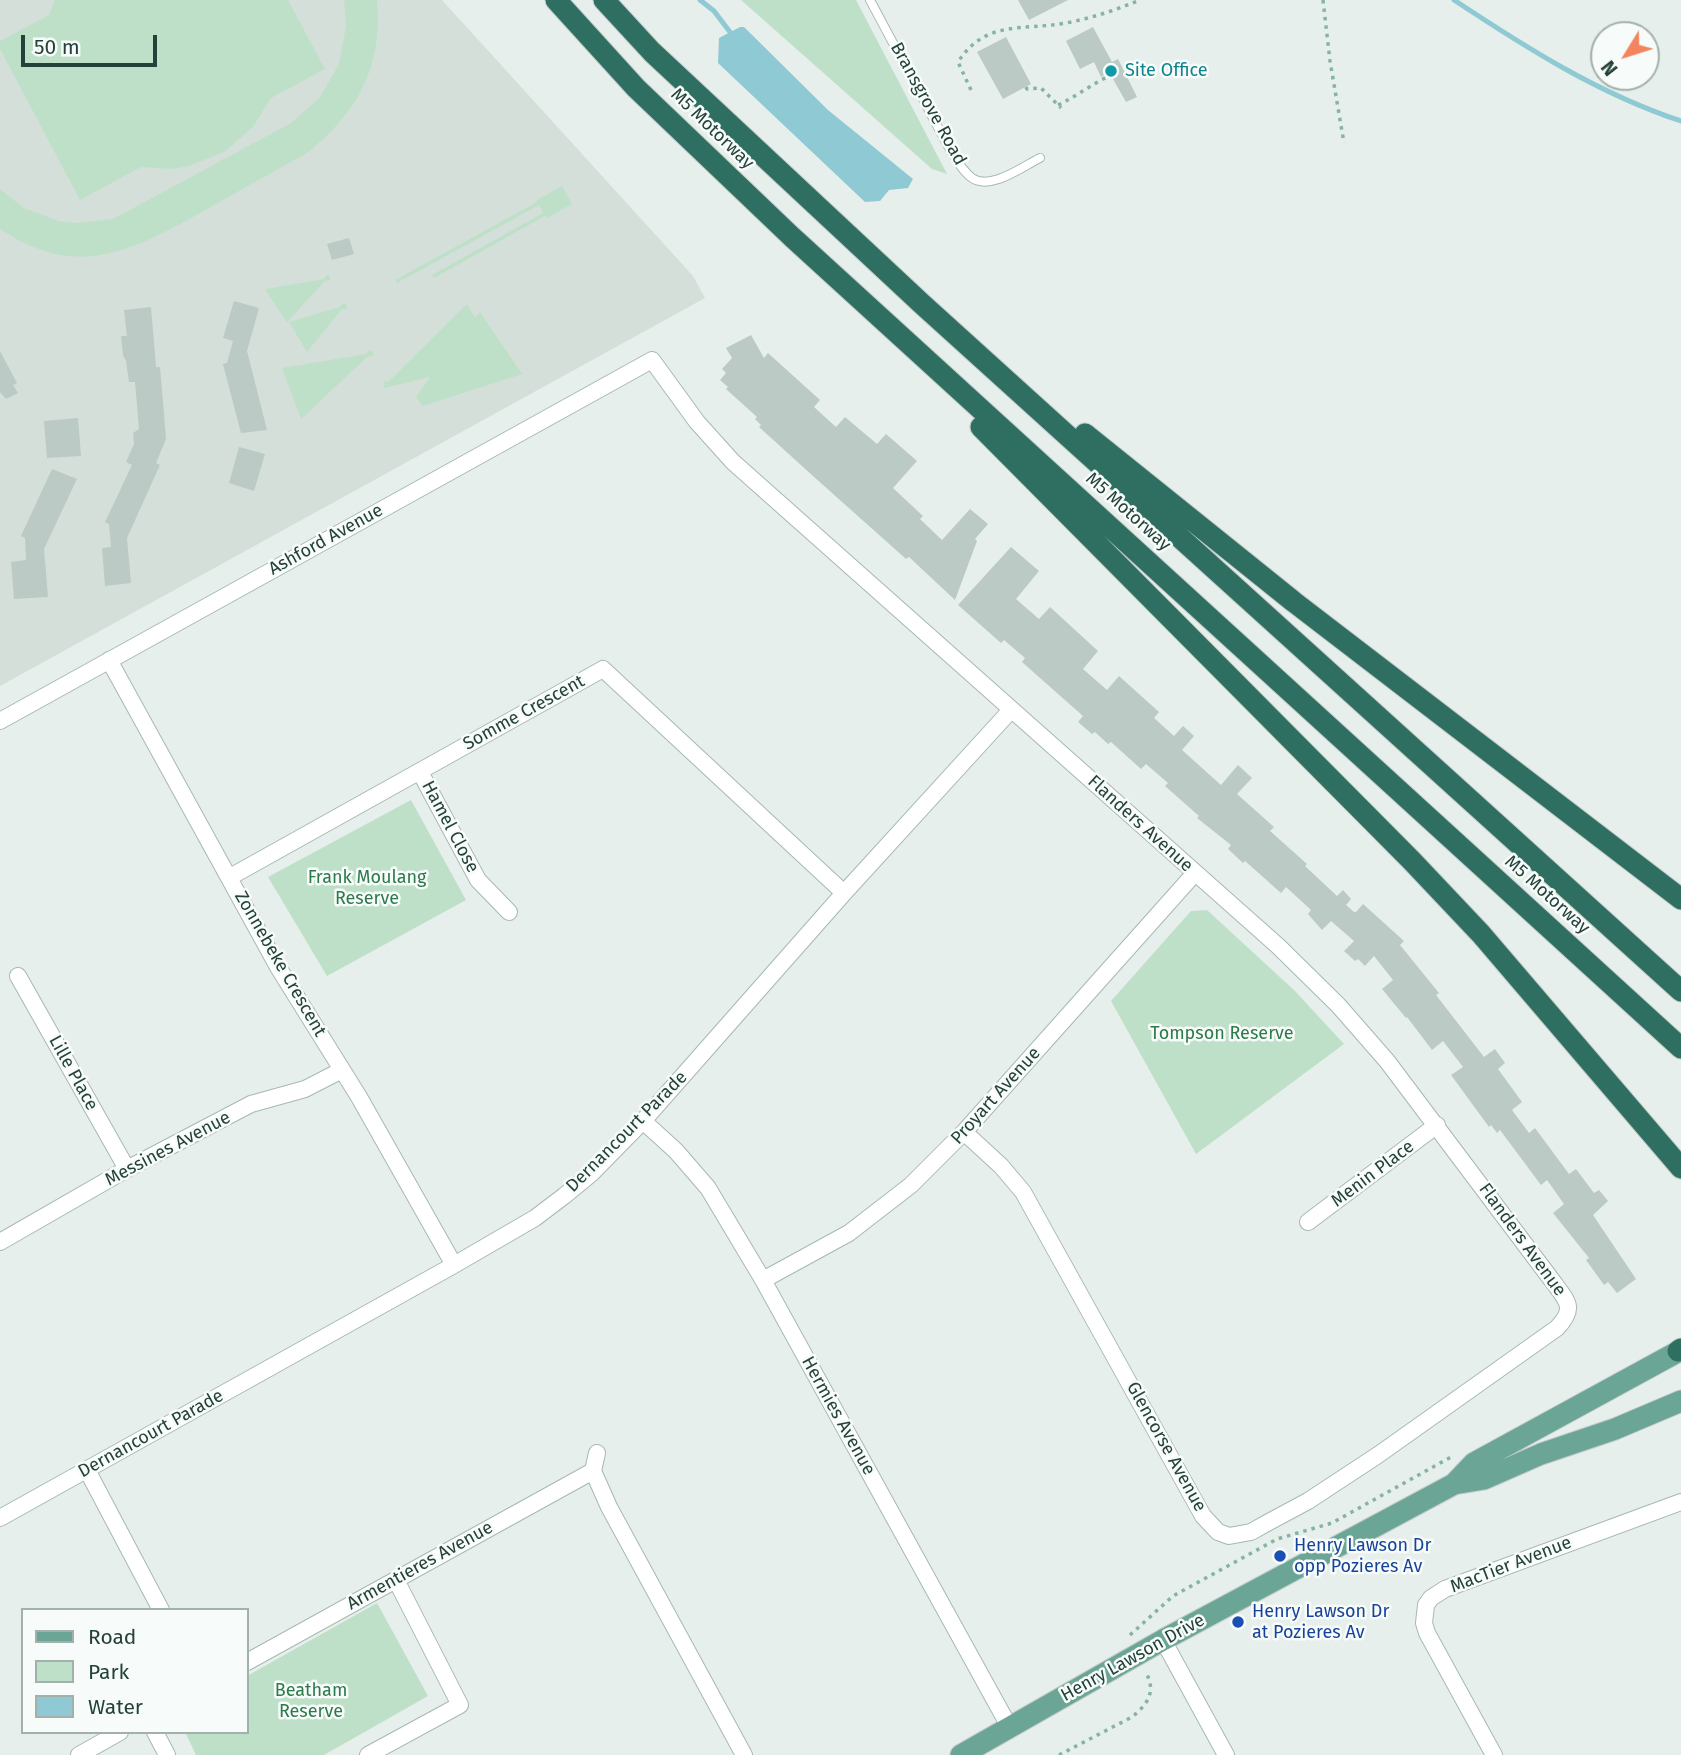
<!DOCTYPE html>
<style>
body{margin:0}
#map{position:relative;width:1681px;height:1755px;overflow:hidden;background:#e6efeb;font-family:"Fira Sans",sans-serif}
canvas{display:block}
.legend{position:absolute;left:21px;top:1608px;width:228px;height:126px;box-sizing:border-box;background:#f7fbf9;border:2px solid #a3b1ad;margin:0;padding:9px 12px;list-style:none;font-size:21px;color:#24423a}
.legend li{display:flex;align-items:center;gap:14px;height:35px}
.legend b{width:35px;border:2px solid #a3b1ad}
.north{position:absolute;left:1590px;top:21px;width:70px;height:70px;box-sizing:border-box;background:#f7fbf9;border:2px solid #a3b1ad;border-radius:50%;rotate:232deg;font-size:19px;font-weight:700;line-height:28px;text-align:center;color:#24423a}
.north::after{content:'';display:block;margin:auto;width:24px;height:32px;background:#f4845f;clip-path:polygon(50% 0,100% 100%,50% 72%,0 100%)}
.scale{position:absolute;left:21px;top:35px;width:136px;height:32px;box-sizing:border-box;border:4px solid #24423a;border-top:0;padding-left:9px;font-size:21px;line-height:24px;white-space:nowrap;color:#24423a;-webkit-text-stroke:5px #f7fbf9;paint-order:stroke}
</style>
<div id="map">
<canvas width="1681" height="1755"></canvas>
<ul class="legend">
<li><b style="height:9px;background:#6aa596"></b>Road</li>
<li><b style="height:19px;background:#bfe0c8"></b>Park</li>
<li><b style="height:19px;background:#8ec9d4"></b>Water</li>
</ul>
<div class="north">N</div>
<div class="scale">50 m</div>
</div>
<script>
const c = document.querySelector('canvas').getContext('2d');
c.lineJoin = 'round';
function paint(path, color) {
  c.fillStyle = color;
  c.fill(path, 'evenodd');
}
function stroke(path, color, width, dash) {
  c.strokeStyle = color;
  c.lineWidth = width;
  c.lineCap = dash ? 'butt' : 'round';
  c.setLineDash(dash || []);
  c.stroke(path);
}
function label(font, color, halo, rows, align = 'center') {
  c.font = font + ' "Fira Sans",sans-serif';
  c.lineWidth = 5;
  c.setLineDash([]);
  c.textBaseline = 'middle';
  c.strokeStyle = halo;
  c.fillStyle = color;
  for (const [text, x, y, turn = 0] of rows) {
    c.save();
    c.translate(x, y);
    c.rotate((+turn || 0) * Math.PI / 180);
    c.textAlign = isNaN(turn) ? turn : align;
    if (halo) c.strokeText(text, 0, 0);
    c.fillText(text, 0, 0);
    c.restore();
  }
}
paint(new Path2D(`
 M0 0H442L693 276 705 298 0 686Z`), '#d4dfda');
paint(new Path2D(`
 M55 0H288L325 69 271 98 253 127 224 152 189 166 172 169 141 167 80 200 0 49V41L49 15Z
 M344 0H377C383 67 358 112 307 153 273 172 238 191 204 211 131 251 79 281 0 229V189L24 208 59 221 77 223 113 219 291 123 320 97 339 64 346 26Z
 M741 0H856L947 174 932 169Z
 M562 186 572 204 547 218 545 216 434 278 432 275 543 213 539 205 397 283 395 280 537 202V200Z
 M327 275 330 276V280L325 281 287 322 265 289 324 279Z
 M343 303 347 305 346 309H342L307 352 289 322 340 307Z
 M467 304 475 318 480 312 522 374 423 406 416 397 430 377 384 388V382L389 381Z
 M370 350 374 353 373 356 367 357 301 419 282 368 366 354Z
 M411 800 466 900 327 976 268 877Z
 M1207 910 1295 991 1344 1044 1196 1154 1111 1001 1191 911Z
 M377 1603 428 1696 324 1755H196L185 1732H247V1676Z`), '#bfe0c8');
paint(new Path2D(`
 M740 27H744L828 110 913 179 908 188 889 190 880 201 865 202 718 63 719 38Z`), '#8ec9d4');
stroke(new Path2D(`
 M700 0 714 11 730 32
 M1454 0C1525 47 1599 94 1681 121`), '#8ec9d4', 5);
paint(new Path2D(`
 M1018 0H1068L1029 20Z
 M1093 27 1112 62 1118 59 1137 97 1126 102 1109 72 1101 77 1094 62 1080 69 1066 41Z
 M1006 37 1031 84 1003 99 977 52Z
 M349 238 354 254 332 260 327 244Z
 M234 301 259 308 247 351 267 430 241 433 223 364 227 363 233 341 223 338Z
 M151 307 156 367H160L166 439 156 463 160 465 127 538 131 583 105 586 102 548 111 547 109 524 105 522 132 465 126 462 134 444 133 433 139 429 135 382H129L126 361 123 355 121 336H127L124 310Z
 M751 335 764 358 768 353 820 400 814 407 836 427 845 417 877 444 886 434 917 461 893 488 923 516 920 519 942 540 970 509 988 524 975 539 977 541 955 600 909 557 906 559 813 476 759 427 761 425 755 419 757 417 726 389 728 387 720 380 726 373 722 369 732 358 726 348Z
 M0 351 17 383 13 385 18 393 6 399 0 392Z
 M78 418 81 456 47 458 44 421Z
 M239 447 265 454 254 491 229 483Z
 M52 469 77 479 44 549 48 597 14 599 11 562 26 560 25 538 21 536Z
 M1011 547 1039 571 1016 599 1039 619 1050 607 1098 651 1083 669 1107 690 1119 676 1159 712 1154 718 1174 736 1183 726 1194 736 1182 750 1221 785 1238 765 1252 778 1237 794 1274 827 1270 831 1307 864 1305 866 1337 896 1343 890 1351 899 1346 905 1354 912H1356L1363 904 1404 941 1400 945 1439 993 1436 995 1484 1057 1495 1049 1505 1063 1498 1069 1522 1102 1512 1110 1529 1133 1535 1128 1569 1174 1576 1169 1594 1193 1599 1190 1608 1201 1593 1215 1636 1279 1617 1293 1608 1282 1604 1285 1586 1260 1589 1258 1553 1213 1564 1204 1547 1180 1541 1185 1500 1130 1497 1133 1491 1125 1489 1127 1451 1075 1463 1067 1443 1041 1432 1050 1407 1017 1406 1018 1382 989 1393 980 1374 956 1365 966 1358 959 1355 961 1344 951 1354 941 1331 921 1322 930 1308 914 1311 910 1286 887 1281 893 1245 861 1243 863 1228 849 1231 845 1197 818 1199 816 1165 786 1168 783 1146 764 1141 769 1111 742 1108 744 1095 732 1092 734 1078 722 1083 716 1022 662 1025 658 1004 640 1001 643 958 605Z`), '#bbcac4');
const lane = new Path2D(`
 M870 0 948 146C955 157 962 171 972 178 991 191 1023 166 1040 158`);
const street = new Path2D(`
 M109 660 278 967 359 1097 454 1265
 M0 721 652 360 697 422 733 462 1278 946 1338 1005 1387 1061 1554 1283C1569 1303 1575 1309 1557 1328L1378 1455 1308 1501 1267 1523 1251 1532 1229 1536 1218 1532 1203 1516 1023 1192 1001 1166 964 1132
 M420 772 478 880 509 912
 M230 877 603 669 844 893
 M18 976 127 1169
 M643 1121 676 1151 708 1188 763 1280 1010 1728
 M1308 1222 1437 1125
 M0 1242 127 1169 251 1104 305 1089 342 1070
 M763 1280 849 1233 911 1185 964 1132 1195 873
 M597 1453 593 1471 609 1507 744 1755
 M87 1470 161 1610
 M0 1518 454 1265 535 1218 564 1196 592 1173 643 1121 844 893 1011 710
 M1163 1640 1226 1755
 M247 1662 593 1471
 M155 1732 167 1755
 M79 1755 120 1732
 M368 1755 460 1705 396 1580
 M1494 1755 1427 1633 1424 1623 1426 1605 1431 1598 1445 1589 1681 1502`);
const primary = new Path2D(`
 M1454 1484 1474 1463 1681 1350
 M961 1755 1163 1640 1454 1484 1484 1479 1541 1454 1615 1429 1681 1401`);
const highway = new Path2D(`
 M556 0 636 88 792 237 1681 1048
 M604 0 652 52 922 304 1681 991
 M981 427 1412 861 1481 934 1681 1168
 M1085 434 1294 602 1681 899
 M1678 1351 1681 1349`);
stroke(lane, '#a8b8b2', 10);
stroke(street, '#a8b8b2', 18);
stroke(primary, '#c2cac8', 23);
stroke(highway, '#c2cac8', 23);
stroke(new Path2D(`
 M1323 0 1330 61 1344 143
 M1026 87 1027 89 1041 88 1061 108
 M971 90 958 62C986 19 1023 31 1066 23 1092 18 1116 10 1140 0
 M1058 105C1077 96 1092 84 1111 75
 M1130 1635 1173 1596 1277 1539 1332 1523 1451 1457
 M1059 1755 1132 1717C1148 1704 1157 1691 1145 1671`), '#86b3a5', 3.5, [3.5, 5]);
stroke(lane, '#fff', 8);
stroke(street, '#fff', 16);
stroke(primary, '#6aa596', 21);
stroke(highway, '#2f6f62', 21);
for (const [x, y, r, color] of [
 [1111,71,7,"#0f9aa8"],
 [1280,1556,7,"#1a4fb4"],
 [1238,1622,7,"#1a4fb4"]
]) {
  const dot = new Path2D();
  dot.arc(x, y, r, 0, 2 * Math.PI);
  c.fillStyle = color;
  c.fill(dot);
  stroke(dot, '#f7fbf9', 2.5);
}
label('18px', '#0d838f', '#f7fbf9', [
 ["Site Office",1125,71]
], 'left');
label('18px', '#24423a', '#f7fbf9', [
 ["Bransgrove Road",928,104,61],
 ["M5 Motorway",712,129,44],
 ["M5 Motorway",1128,512,42],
 ["Ashford Avenue",326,540,-29],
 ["Somme Crescent",524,713,-29],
 ["Flanders Avenue",1140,824,42],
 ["Hamel Close",450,827,62],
 ["M5 Motorway",1547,895,42],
 ["Zonnebeke Crescent",280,964,60],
 ["Lille Place",73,1073,61],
 ["Proyart Avenue",996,1096,-48],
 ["Dernancourt Parade",627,1132,-45],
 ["Messines Avenue",168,1149,-28],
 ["Menin Place",1373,1174,-37],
 ["Flanders Avenue",1522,1240,54],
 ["Hermies Avenue",838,1416,61],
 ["Dernancourt Parade",151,1434,-29],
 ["Glencorse Avenue",1166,1447,61],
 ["MacTier Avenue",1511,1565,-21],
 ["Armentieres Avenue",420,1566,-29],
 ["Henry Lawson Drive",1133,1658,-29]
]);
label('18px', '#2d7a4b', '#f7fbf9', [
 ["Frank Moulang",367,878],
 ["Reserve",367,899],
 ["Tompson Reserve",1222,1034],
 ["Beatham",311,1691],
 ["Reserve",311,1712]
]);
label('18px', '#164399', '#f7fbf9', [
 ["Henry Lawson Dr",1294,1546],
 ["opp Pozieres Av",1294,1567],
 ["Henry Lawson Dr",1252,1612],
 ["at Pozieres Av",1252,1633]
], 'left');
</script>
